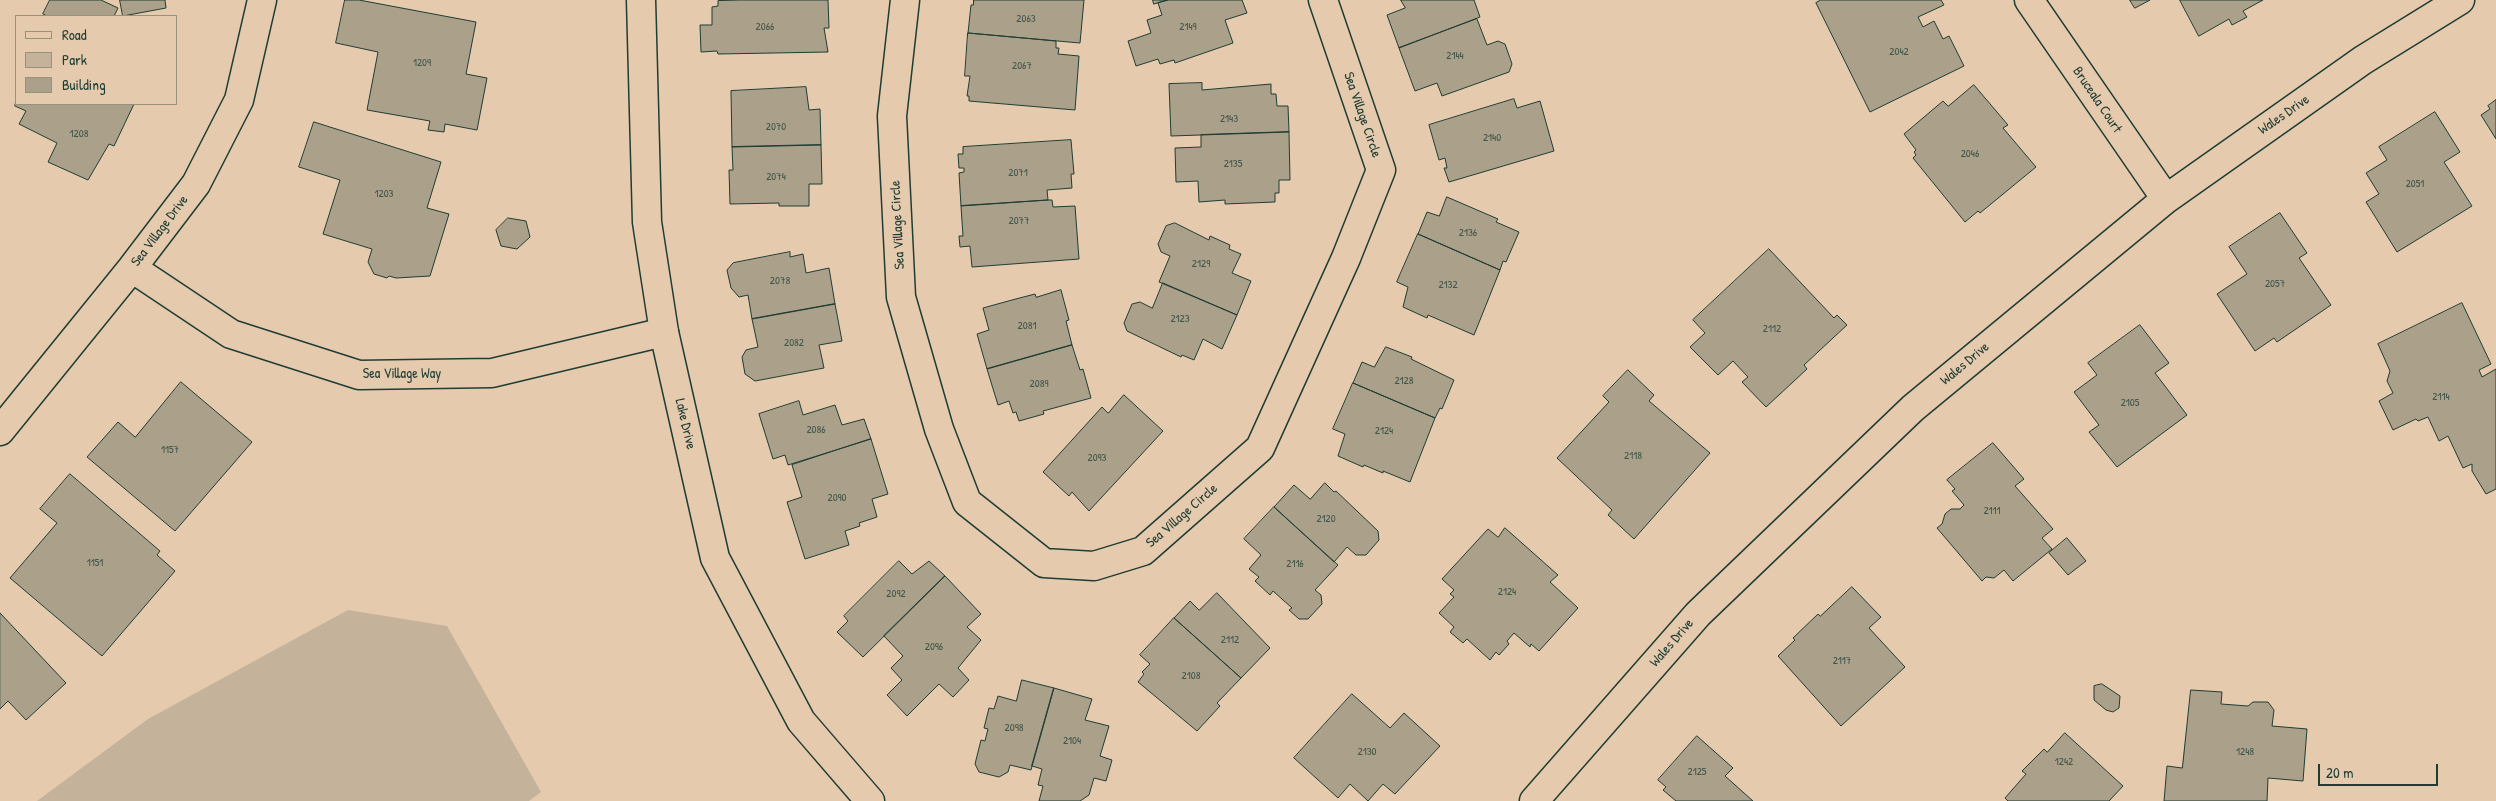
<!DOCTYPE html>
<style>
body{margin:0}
#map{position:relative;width:2496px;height:801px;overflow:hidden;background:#e5caad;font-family:"Patrick Hand",sans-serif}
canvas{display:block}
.legend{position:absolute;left:15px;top:15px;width:162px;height:90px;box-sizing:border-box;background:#e5caad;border:1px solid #96927d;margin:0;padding:6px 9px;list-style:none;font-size:15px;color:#1f3d34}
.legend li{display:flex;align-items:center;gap:10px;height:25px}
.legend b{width:25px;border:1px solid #96927d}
.scale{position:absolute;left:2318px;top:764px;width:120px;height:22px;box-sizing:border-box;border:2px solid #1f3d34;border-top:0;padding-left:6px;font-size:15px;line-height:18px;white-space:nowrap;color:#1f3d34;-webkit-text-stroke:4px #e5caad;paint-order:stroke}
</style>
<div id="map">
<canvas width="2496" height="801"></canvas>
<ul class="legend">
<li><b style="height:6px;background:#e5caad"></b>Road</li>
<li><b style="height:14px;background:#c4b29a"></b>Park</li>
<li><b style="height:14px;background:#aba08a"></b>Building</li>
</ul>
<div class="scale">20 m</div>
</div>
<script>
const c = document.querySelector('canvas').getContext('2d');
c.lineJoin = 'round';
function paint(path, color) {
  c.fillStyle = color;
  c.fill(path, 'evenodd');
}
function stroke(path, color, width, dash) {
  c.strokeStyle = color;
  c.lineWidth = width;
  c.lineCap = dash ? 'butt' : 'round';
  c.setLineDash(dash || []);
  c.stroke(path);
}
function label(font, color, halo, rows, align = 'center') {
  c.font = font + ' "Patrick Hand",sans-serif';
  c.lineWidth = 4;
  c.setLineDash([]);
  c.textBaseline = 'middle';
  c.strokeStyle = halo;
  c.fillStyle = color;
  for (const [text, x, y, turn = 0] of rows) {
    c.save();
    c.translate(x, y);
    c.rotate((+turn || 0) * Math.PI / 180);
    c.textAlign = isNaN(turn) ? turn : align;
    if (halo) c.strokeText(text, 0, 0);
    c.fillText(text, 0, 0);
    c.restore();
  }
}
paint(new Path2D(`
 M348 610 447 626 541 792 529 801H37L148 719Z`), '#c4b29a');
const building = new Path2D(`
 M50 0H101L118 8 114 16H47L43 14Z
 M120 0H165L166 8 123 16Z
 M345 0H359L476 22 466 74 487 78 477 130 445 124 444 132 428 130 430 121 367 110 378 52 336 43Z
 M741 0H828L829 28H824L828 52 718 54 717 51 701 52 700 25H712V7L718 6V1Z
 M974 0H1084L1080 43 968 33 971 5H973Z
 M1153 0H1168L1154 4Z
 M1168 0H1242L1247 13 1225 20 1233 43 1175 63 1174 60 1160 64 1158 59 1136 66 1128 41 1151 33 1147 20 1162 15 1158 3Z
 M1401 0H1474L1480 17 1399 48 1387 15 1405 8Z
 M1821 0H1941L1944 5 1918 17 1923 27 1934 21 1943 39 1949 36 1964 66 1870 112 1816 3Z
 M2130 0H2150L2135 8Z
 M2180 0H2263L2243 11 2247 17 2232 25 2229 19 2199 36Z
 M1477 19 1487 45 1498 41 1505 44 1512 64 1509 72 1442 96 1437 83 1415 91 1399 48Z
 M968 33 1056 41V48H1059L1058 54 1079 56 1075 110 969 101V96H967L970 76H965Z
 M1202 83V90L1271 84V94H1276L1277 106H1288L1289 132 1171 136 1169 84Z
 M1974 85 2008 125 2003 128 2036 167 1980 213 1978 211 1965 222 1913 158 1916 155 1914 152 1916 150 1904 134 1943 101 1948 106Z
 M806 87 809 110 820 109 821 145 732 147 731 91Z
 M1514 99 1517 108 1540 101 1554 151 1449 182 1444 168H1447L1445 158 1439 160 1429 125Z
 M2496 100V139L2481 115 2490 109 2488 106Z
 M16 102V104H134L114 146 109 144 88 180 48 162 57 143 19 124 26 111 15 106Z
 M2435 112 2460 152 2444 162 2472 206 2397 252 2366 202 2379 194 2366 173 2387 160 2379 147Z
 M314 122 441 162 427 208 449 214 430 276 396 278 389 276 387 278 374 274 368 262 372 249 323 234 340 180 299 167Z
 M1289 132 1290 180H1279V193H1275V202L1225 204V200L1199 202 1198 181 1176 182 1175 148 1201 147V135Z
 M1071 140 1074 174H1071L1072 188 1047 190 1048 200 961 206 959 173 964 172V168H959L958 154H963V147Z
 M821 145 822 184H809V206H779V203L730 204 729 170H733L732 147Z
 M1447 197 1498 219 1496 222 1519 232 1506 262 1503 261 1500 270 1418 234 1427 212 1439 216Z
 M1048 200H1052L1053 207 1075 206 1079 259 972 267 970 246 960 247 959 236H963L961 206Z
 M2280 213 2307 253 2299 258 2331 305 2277 342 2274 338 2255 351 2217 294 2247 274 2229 247Z
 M508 218 526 221 530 237 517 249 501 246 496 230Z
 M1175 223 1209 240 1210 236 1230 245 1229 249 1241 254 1232 273 1251 281 1237 315 1159 282 1170 256 1161 252 1158 244 1166 226Z
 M1418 234 1500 270 1474 335 1428 315 1427 318 1403 307 1408 287 1397 282Z
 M1769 249 1834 318 1837 315 1847 325 1804 365 1807 369 1766 407 1742 382 1748 377 1733 361 1718 375 1690 347 1705 333 1693 320Z
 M790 252V257L803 254 806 273 829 268 835 304 752 319 748 295 739 297 731 288 727 270 733 263Z
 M1163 283 1237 315 1222 349 1203 339 1194 360 1182 355 1181 357 1127 331 1124 323 1132 304 1140 302 1152 308Z
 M1061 290 1069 320 1066 321 1072 345 987 369 977 334 989 330 983 308 1012 300 1035 294 1036 297Z
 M2462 303 2491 364 2479 370 2482 377 2496 369V489L2486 494 2472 471V464L2463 468 2448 436 2439 441 2428 417 2418 421 2416 419 2393 430 2379 401 2393 393 2387 381 2390 371 2378 344Z
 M835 304 842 341 819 345 824 368 755 381 745 374 742 357 746 350 758 347 752 319Z
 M2140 325 2169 363 2155 373 2187 415 2117 467 2089 432 2099 425 2074 392 2097 375 2088 363Z
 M1072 345 1080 370 1083 369 1091 398 1043 411 1044 414 1019 421 1016 412 1013 413 1009 401 998 405 987 369Z
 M1386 347 1412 357 1411 359 1454 380 1442 409 1440 408 1435 418 1353 383 1362 362 1374 367Z
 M1628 370 1654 395 1649 401 1710 453 1634 539 1608 515 1612 510 1557 458 1609 402 1603 396Z
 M181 382 252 442 175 531 87 457 118 422 135 437Z
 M1353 383 1435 418 1410 482 1383 471V473L1364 465 1363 467 1338 456 1345 434 1333 429Z
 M1124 395 1163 431 1089 511 1072 492 1069 496 1043 472 1102 407 1108 413Z
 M799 401 803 415 835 405 842 425 864 419 871 439 788 465 785 455 773 459 759 414Z
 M871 439 888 494 872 499 877 517 859 523 860 526 845 531 849 545 805 559 787 502 802 497 792 465Z
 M1993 443 2024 479 2015 486 2053 529 2042 538 2052 549 2013 581 2004 570 1994 578 1986 577 1982 581 1937 528 1942 524 1945 514 1951 509H1960L1964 505 1952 491 1955 489 1947 480Z
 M70 474 160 551 157 555 175 571 102 656 10 578 57 523 40 509Z
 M1325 483 1334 492 1336 491 1378 531 1379 540 1366 555H1356L1347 547 1334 562 1274 507 1294 485 1310 499Z
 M1274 507 1338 565 1315 590 1321 595 1322 604 1308 619H1299L1289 610 1292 608 1273 591 1270 595 1255 581 1259 577 1249 569 1261 555 1244 539Z
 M1505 528 1558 575 1550 582 1578 608 1539 651 1531 644 1530 647 1514 633 1507 641 1509 644 1499 655 1496 652 1490 660 1467 639 1463 643 1450 632 1454 627 1439 613 1454 597 1450 594 1454 590 1442 579 1488 529 1498 537Z
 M2067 538 2086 561 2068 575 2049 553Z
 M899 561 912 574 929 561 945 576 863 657 837 632 848 621 844 616Z
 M945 576 981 614 967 627 981 640 958 668 969 680 953 697 939 684 907 716 887 695 902 680 891 668 903 656 884 636Z
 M1852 587 1881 617 1869 628 1905 667 1841 726 1778 656 1795 640 1793 638 1818 614 1820 616Z
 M1217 593 1270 648 1241 678 1174 618 1190 601 1199 610Z
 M0 613 66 683 26 720 8 701 0 709Z
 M1174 618 1241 678 1217 703 1220 706 1197 731 1138 682 1144 674 1142 672 1150 664 1140 655Z
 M1022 680 1054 688 1031 770 1010 765 1008 772 999 777 979 772 975 764 981 740 985 741 988 729 984 728 989 708 994 709 998 696 1016 701Z
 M2102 684 2120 696 2119 708 2113 712 2106 710 2094 700V686Z
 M1054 688 1092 699 1085 720 1109 726 1100 756 1112 760 1106 781 1094 778 1089 795 1080 801H1039L1043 786 1038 785 1042 769 1032 766Z
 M2191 690 2222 692 2221 704 2248 706 2253 702H2268L2274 710 2272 726 2307 729 2303 781 2268 778 2267 801H2164L2167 766 2182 768Z
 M1352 694 1390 728 1404 713 1440 746 1395 794 1383 784 1368 801 1350 784 1338 798 1294 758Z
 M2065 733 2123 786 2109 801H2008L2005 798 2026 774 2022 771 2044 749 2047 752Z
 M1697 736 1733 768 1725 776 1753 801H1676L1663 790 1666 787 1658 780Z`);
paint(building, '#aba08a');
stroke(building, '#1f3d34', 1);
const minor = new Path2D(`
 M905 0 892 116 901 297 939 429 967 502 1044 563 1094 566 1143 551 1260 448 1346 258 1381 170 1323 0
 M2029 0 2166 199
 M132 268 231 334 359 375 492 373 664 332
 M0 431 132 268 196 184 239 100 262 0
 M1534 801 1698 614 1913 408 2166 199 2363 60 2460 0`);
const tertiary = new Path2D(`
 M641 0 647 222 664 332 715 558 801 721 870 801`);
stroke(minor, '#1f3d34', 31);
stroke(tertiary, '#1f3d34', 31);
stroke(minor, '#e5caad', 28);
stroke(tertiary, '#e5caad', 28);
label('11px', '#42564a', null, [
 ["2063",1026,19],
 ["2066",765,27],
 ["2149",1188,27],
 ["2042",1899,52],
 ["2144",1455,56],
 ["1209",422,63],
 ["2067",1022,66],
 ["2143",1229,119],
 ["2070",776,127],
 ["1208",79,134],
 ["2140",1492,138],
 ["2046",1970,154],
 ["2135",1233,164],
 ["2071",1018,173],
 ["2074",776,177],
 ["2051",2415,184],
 ["1203",384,194],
 ["2077",1019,221],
 ["2136",1468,233],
 ["2129",1201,264],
 ["2078",780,281],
 ["2057",2275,284],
 ["2132",1448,285],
 ["2123",1180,319],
 ["2081",1027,326],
 ["2112",1772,329],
 ["2082",794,343],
 ["2128",1404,381],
 ["2089",1039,384],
 ["2114",2441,397],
 ["2105",2130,403],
 ["2086",816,430],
 ["2124",1384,431],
 ["1157",170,450],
 ["2118",1633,456],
 ["2093",1097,458],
 ["2090",837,498],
 ["2111",1992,511],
 ["2120",1326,519],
 ["1151",95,563],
 ["2116",1295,564],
 ["2124",1507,592],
 ["2092",896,594],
 ["2112",1230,640],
 ["2096",934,647],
 ["2117",1842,661],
 ["2108",1191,676],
 ["2098",1014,728],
 ["2104",1072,741],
 ["2130",1367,752],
 ["1248",2245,752],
 ["1242",2064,762],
 ["2125",1697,772]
]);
label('14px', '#1f3d34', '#e5caad', [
 ["Bruceala Court",2097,100,56],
 ["Sea Village Circle",1362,115,71],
 ["Wales Drive",2284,115,-35],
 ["Sea Village Circle",898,225,-93],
 ["Sea Village Drive",160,231,-53],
 ["Wales Drive",1965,364,-40],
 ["Sea Village Way",402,374],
 ["Lake Drive",685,424,77],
 ["Sea Village Circle",1182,516,-41],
 ["Wales Drive",1672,643,-49]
]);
</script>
